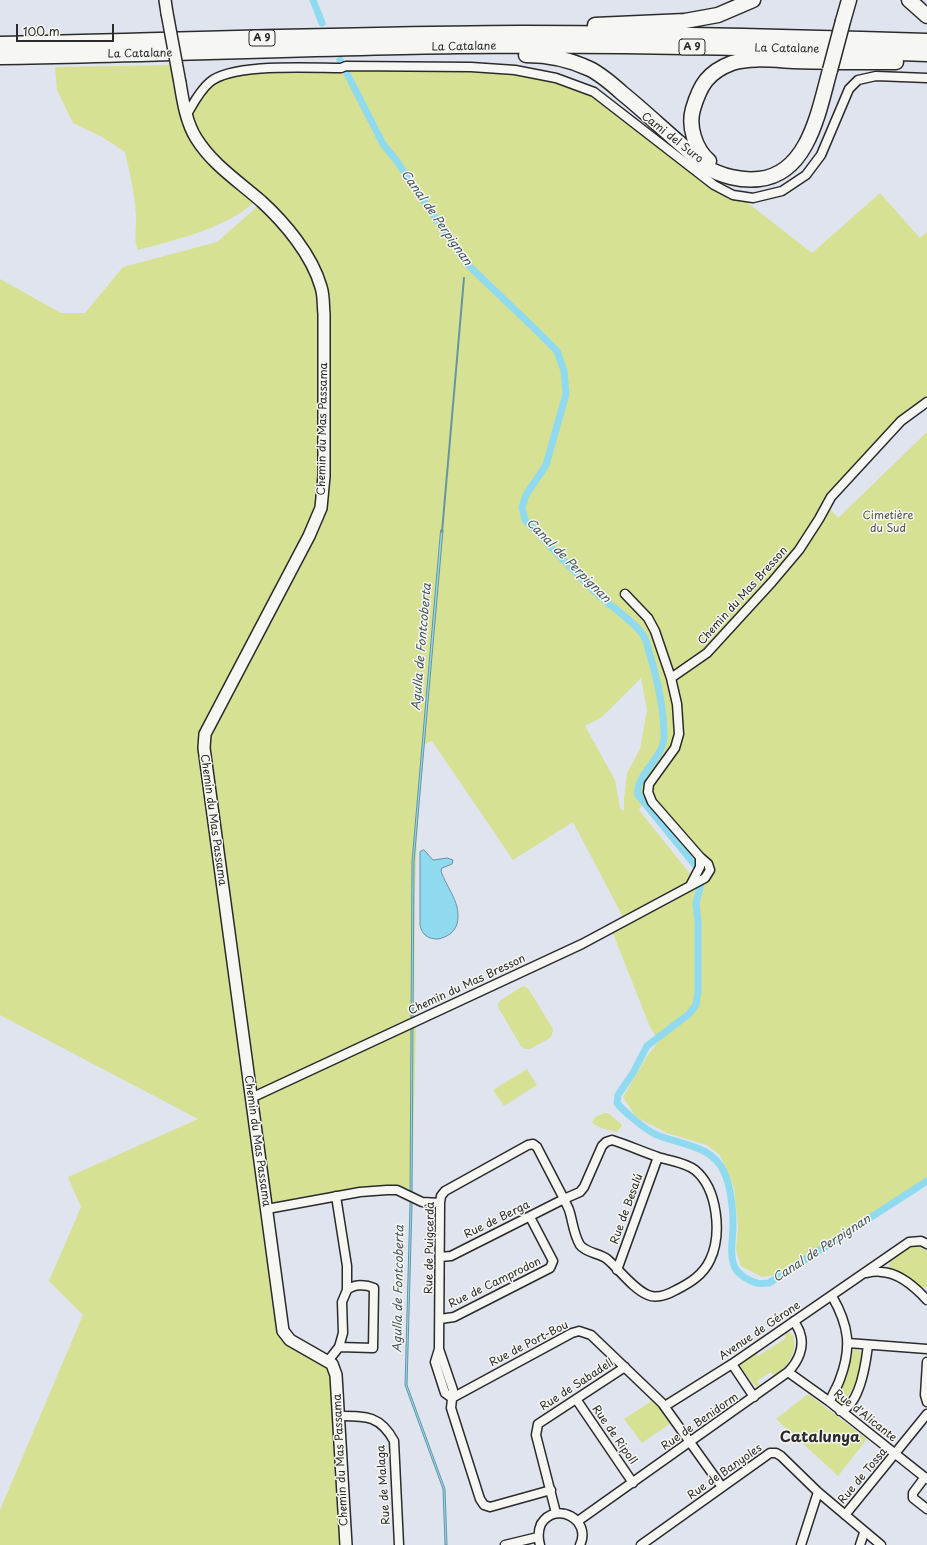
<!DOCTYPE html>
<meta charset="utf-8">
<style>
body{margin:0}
#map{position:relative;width:927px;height:1545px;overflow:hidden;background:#dfe4ef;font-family:"Playpen Sans",sans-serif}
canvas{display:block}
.scale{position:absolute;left:16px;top:24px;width:98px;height:18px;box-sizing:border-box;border:2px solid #2b2b2b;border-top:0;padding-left:5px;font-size:12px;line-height:14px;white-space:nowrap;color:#2b2b2b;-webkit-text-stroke:3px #f6f6f2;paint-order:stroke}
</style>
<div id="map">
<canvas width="927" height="1545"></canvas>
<div class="scale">100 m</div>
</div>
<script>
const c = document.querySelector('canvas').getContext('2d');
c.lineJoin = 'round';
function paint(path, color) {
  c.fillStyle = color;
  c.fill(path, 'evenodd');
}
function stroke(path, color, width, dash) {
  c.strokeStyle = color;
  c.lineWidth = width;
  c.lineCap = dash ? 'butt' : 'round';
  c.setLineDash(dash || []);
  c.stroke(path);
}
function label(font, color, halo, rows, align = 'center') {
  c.font = font + ' "Playpen Sans",sans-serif';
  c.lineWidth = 3;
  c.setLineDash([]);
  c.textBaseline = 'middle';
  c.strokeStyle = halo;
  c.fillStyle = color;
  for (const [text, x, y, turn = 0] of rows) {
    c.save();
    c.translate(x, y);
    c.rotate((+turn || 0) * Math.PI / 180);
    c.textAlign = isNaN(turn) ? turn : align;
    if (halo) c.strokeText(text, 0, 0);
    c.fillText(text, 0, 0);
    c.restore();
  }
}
paint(new Path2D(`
 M173 65 192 139 255 201C228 228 174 240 138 250 133 240 137 227 136 216 135 195 130 173 125 152L102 137 73 123 57 90 55 67Z
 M347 69 471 70 514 73 555 81 592 94 713 188 744 200 812 253 880 193 920 238 927 232V398L899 419 839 484 797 548 770 580 705 651 668 677 674 705 676 734 672 747 646 783 647 797 639 810 691 875 688 881 623 917 573 822 513 860 432 741 423 745 417 837 415 893 414 1016 254 1092 207 748 209 735 324 508 319 269 219 162 198 136 190 113C196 104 203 91 212 84 234 67 317 70 347 69ZM641 678 647 710 640 749 627 773 624 798V811L620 808 615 780 585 726 602 717Z
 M259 205C285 232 306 254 319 290L320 476 317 507 306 535 202 732 280 1332 325 1364 331 1371 343 1545H0V1510L83 1315 49 1281 81 1207 68 1177 198 1119 0 1015V279L61 313H85L123 267 217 242Z
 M927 432V1177L779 1274 762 1277 741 1266 736 1250 738 1227 734 1188 720 1155 707 1145 667 1133 636 1117 623 1097 647 1056 659 1041 650 1027 612 931 705 884 712 875 714 865 655 800 650 792 652 785 678 750 674 679 709 655 829 508 838 518Z
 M523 986 528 988 553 1029 552 1035 550 1038 530 1049H525L521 1046 499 1009 498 1004 501 1000Z
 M416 1026 412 1189 398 1187 270 1205 255 1100Z
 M527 1069 537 1085 504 1106 493 1090Z
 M604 1113H608L621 1124 622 1126 617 1132 601 1128 592 1123 595 1117Z
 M915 1245 927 1251V1287L921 1288 906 1277 890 1270C885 1258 905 1248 915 1245Z
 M788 1332 793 1335C798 1353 788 1366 774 1376L771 1372 757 1381 760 1386H755L741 1368 740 1363 756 1352 758 1356 786 1338 784 1333Z
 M856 1349 861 1352C863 1368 854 1391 843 1403L839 1404 837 1402 836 1398 848 1373 853 1351Z
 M808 1394 867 1439 838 1476 776 1419Z
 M653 1400 671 1423 642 1443 624 1419Z`), '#d6e194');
const water = new Path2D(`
 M441 530H443L414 862 413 1022 411 1023 412 862Z
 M424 850 433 860 447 858 453 860 452 864 442 868 441 871C447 889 462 903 457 924 454 933 447 937 438 939 428 939 422 935 420 925V852Z
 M413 1023 412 1205 407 1385 445 1489 447 1545H445L443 1489 405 1385 410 1205 411 1025Z`);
paint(water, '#8fdaef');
stroke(water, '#6794a1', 1);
stroke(new Path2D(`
 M442 532 464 278`), '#6794a1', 2);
stroke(new Path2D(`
 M313 0 322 23
 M340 60 383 144 396 160 467 264 535 329 557 351 564 371 566 394 546 465 526 495 522 507 525 520C551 546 576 575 604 600 615 609 639 626 644 637 647 642 648 647 649 652 657 678 664 708 664 736 664 759 635 774 638 795L695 865
 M701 884 696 903 698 921V992L696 1005 689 1014 647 1046 633 1073 618 1095 617 1103C624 1112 647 1131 657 1135 681 1145 712 1145 724 1172 731 1188 733 1208 733 1225 733 1238 729 1256 735 1268 739 1275 749 1281 757 1283 760 1284 765 1283 769 1283L927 1181`), '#8fdaef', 7);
const street = new Path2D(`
 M187 114C193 104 200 90 210 82 233 63 310 68 341 68L346 66 471 67 515 70 556 78 594 92 714 185 733 195 753 198 782 191 806 175 821 155 849 89 858 80 876 76 927 78
 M625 594 648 618 655 631 671 678
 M690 886 700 867V857
 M251 1098 582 944 705 878 710 870 708 864 700 857 652 802 648 792 649 784 675 748 679 734 677 704 671 678 707 653 772 582 799 550 819 519 831 497 901 421 927 402
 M612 1140C628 1145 643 1152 658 1157 670 1161 684 1162 695 1170 718 1189 722 1235 710 1260 703 1275 690 1283 676 1290 667 1295 657 1299 648 1295 633 1289 619 1269 607 1259 599 1253 586 1253 580 1245 574 1235 573 1224 570 1213 569 1208 566 1204 564 1199L580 1192 584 1187 602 1146 606 1142Z
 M267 1209 360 1192 387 1190H397L422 1202 440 1203
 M440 1257 451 1256 564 1199 537 1147 533 1144 528 1145 445 1191 441 1196 440 1203 439 1349 435 1362 445 1393 452 1398
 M617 1270 658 1157
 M866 1273C871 1272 877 1271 882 1272 900 1273 916 1288 927 1300
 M440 1319 454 1317 550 1268 553 1261 530 1217
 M848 1343 927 1349
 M339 1347 373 1348 374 1288C365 1284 354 1284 347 1290
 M439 1349 453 1390 451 1408 480 1499 484 1505 490 1507 551 1490
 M328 1361 339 1347 343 1333 342 1302 347 1290V1266L336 1196
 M927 1362 925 1395 927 1402
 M732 1364 754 1397
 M788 1372 830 1402 927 1479
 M452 1398 572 1333 579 1331 591 1335 662 1403 722 1487
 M576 1399 633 1483
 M830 1402C832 1394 837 1388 840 1379 852 1347 849 1326 832 1296
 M665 1406 732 1364 909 1242 921 1241 927 1244
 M840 1411C860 1406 866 1362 868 1345
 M339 1416C365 1416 380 1415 394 1441L399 1545
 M925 1477 913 1493V1498L927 1509
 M556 1513 536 1435 538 1424 625 1367
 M845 1515 927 1414
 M578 1521 788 1372C798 1362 805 1347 800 1333 799 1329 796 1325 794 1321
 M505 1545 538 1537
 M540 1545C538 1538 538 1531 541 1524 556 1500 592 1520 580 1545
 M641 1545 770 1453H776L781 1456 818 1492 881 1545
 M801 1545 818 1492
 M860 1545 864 1533`);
const secondary = new Path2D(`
 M165 0 167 13
 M180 83C183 101 186 122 196 138 212 164 238 181 261 201 285 223 312 255 321 287 324 296 323 306 324 314V476L321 508 309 536 205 734 204 748 283 1331 290 1340 332 1364 336 1375 346 1545`);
const highway = new Path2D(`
 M909 0 927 16
 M843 21 849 0
 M595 25 685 21 718 15 753 0
 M0 44C174 40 348 34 522 33 657 33 792 37 927 41
 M526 55C548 55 571 60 590 69 602 75 612 84 622 93 643 110 663 129 684 147 691 153 698 161 706 167 721 176 741 181 759 179 809 174 819 109 830 70
 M0 57C152 55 304 48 457 46 613 44 770 48 927 54
 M709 161C695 149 688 126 693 109 700 85 708 72 732 63 749 57 775 60 793 61 827 62 862 62 896 62`);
stroke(street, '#2b2b2b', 11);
stroke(secondary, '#2b2b2b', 14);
stroke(highway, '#2b2b2b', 17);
stroke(street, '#f6f6f2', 8);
stroke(secondary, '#f6f6f2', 11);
stroke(highway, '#f6f6f2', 14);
const secondaryBridge = new Path2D(`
 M167 13 180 83`);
const highwayBridge = new Path2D(`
 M830 70 843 21`);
stroke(secondaryBridge, '#2b2b2b', 14, []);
stroke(highwayBridge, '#2b2b2b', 17, []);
stroke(secondaryBridge, '#f6f6f2', 11);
stroke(highwayBridge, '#f6f6f2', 14);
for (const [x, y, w] of [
 [262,38,26],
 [692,47,26]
]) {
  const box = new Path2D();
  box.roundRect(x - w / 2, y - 8, w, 16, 3);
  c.fillStyle = '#f6f6f2';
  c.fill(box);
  stroke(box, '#2b2b2b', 1);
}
label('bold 10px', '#2b2b2b', null, [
 ["A 9",262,38],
 ["A 9",692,47]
]);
label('11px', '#2b2b2b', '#f6f6f2', [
 ["La Catalane",464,47,-1],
 ["La Catalane",787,49,1],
 ["La Catalane",140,54,-1],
 ["Cami del Suro",672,138,38],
 ["Chemin du Mas Passama",323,429,-89],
 ["Chemin du Mas Bresson",743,596,-48],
 ["Chemin du Mas Passama",213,820,82],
 ["Chemin du Mas Bresson",467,985,-25],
 ["Chemin du Mas Passama",257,1141,82],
 ["Rue de Besalú",627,1209,-70],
 ["Rue de Berga",497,1220,-26],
 ["Rue de Puigcerdà",430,1248,-89],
 ["Rue de Camprodon",495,1283,-26],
 ["Avenue de Gérone",760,1331,-34],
 ["Rue de Port-Bou",529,1344,-27],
 ["Rue de Sabadell",577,1385,-33],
 ["Rue d'Alicante",865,1416,38],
 ["Rue de Benidorm",700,1422,-35],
 ["Rue de Ripoll",614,1435,55],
 ["Chemin du Mas Passama",341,1460,-93],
 ["Rue de Banyoles",725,1472,-35],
 ["Rue de Tossa",863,1476,-50],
 ["Rue de Malaga",384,1485,-94]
]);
label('11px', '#565845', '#f6f6f2', [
 ["Cimetière",888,516],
 ["du Sud",888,529]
]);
label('italic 12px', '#44575c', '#f6f6f2', [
 ["Canal de Perpignan",436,218,55],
 ["Canal de Perpignan",568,561,45],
 ["Agulla de Fontcoberta",422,647,-85],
 ["Canal de Perpignan",822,1249,-33],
 ["Agulla de Fontcoberta",399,1289,-89]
]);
label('bold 15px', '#2b2b2b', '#f6f6f2', [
 ["Catalunya",820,1438]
]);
</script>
